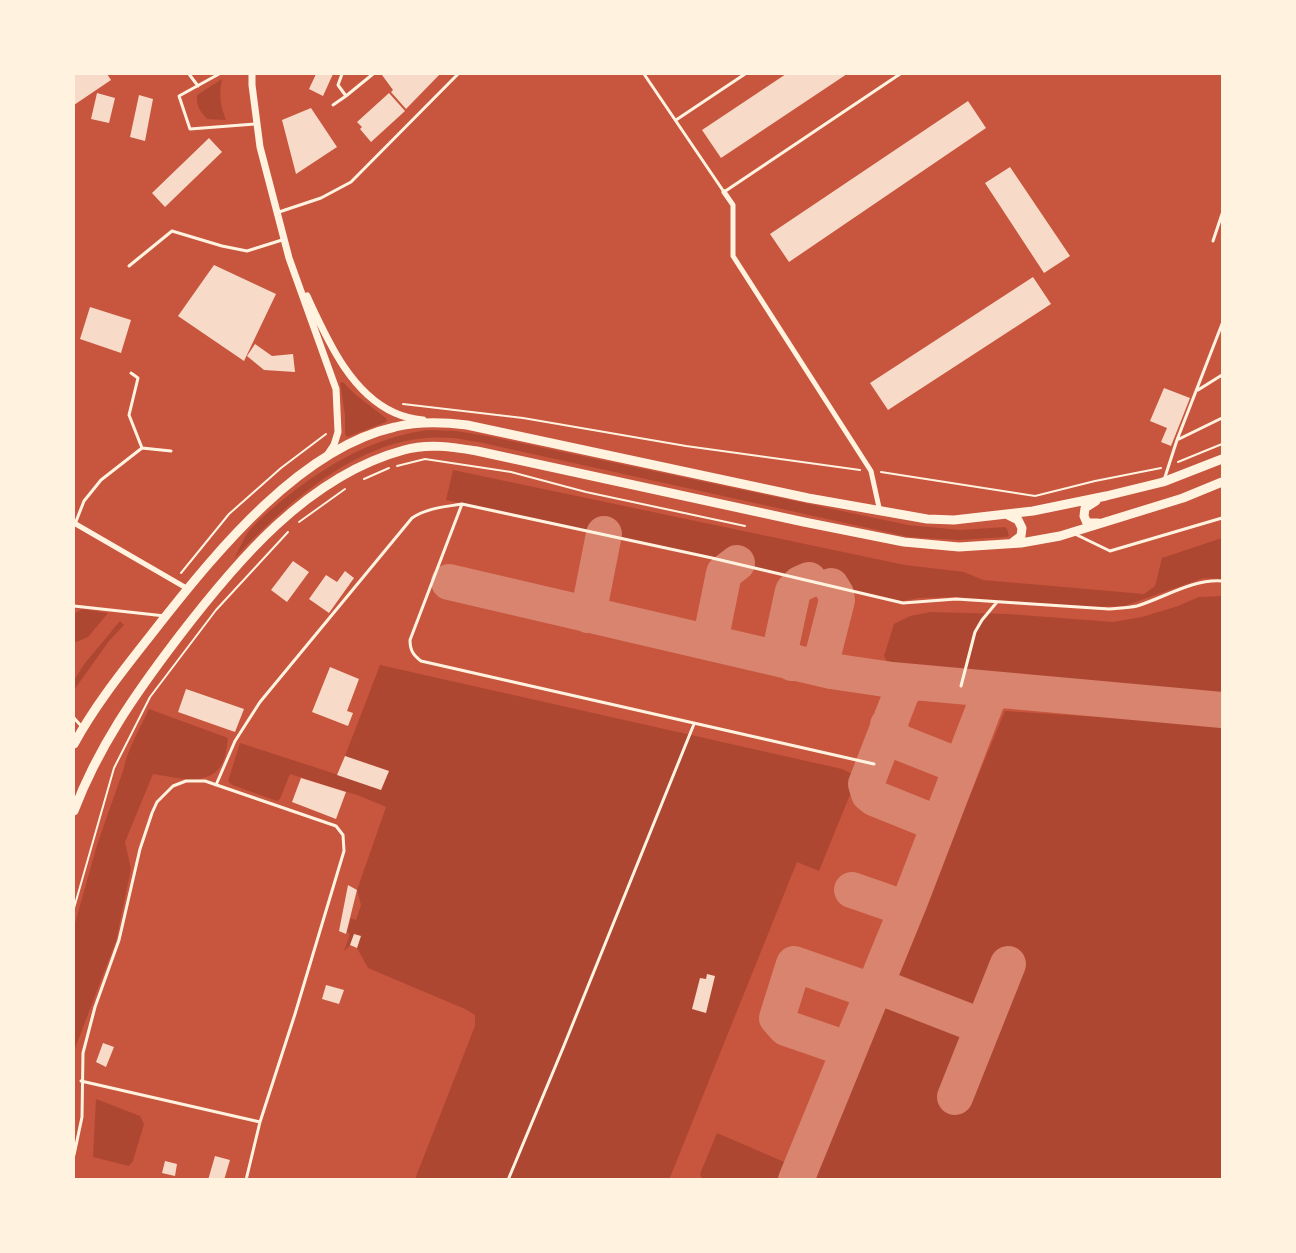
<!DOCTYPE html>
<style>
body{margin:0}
#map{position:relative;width:1296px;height:1253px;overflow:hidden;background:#c8553d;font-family:"Exo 2",sans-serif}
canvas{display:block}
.frame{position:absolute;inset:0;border:75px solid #fff3e0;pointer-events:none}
</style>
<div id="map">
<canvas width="1296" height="1253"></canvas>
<div class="frame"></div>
</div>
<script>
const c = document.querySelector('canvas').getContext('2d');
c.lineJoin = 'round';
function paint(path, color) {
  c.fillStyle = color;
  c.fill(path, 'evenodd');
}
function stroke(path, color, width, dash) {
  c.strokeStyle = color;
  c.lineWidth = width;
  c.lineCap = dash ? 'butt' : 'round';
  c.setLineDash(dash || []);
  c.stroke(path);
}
paint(new Path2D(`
 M222 79C219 94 220 105 226 120L207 119C200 111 196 106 197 95Z
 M343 382 356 395 387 419 386 422 347 437 345 434V415L340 383Z
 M428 430 456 431 487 436 908 525 961 530 1005 527 1007 529 1009 536 1006 537 959 540 909 537 478 442C469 441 460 438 451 438 366 430 287 502 234 559 239 550 243 539 249 531 262 516 279 503 294 491 335 460 377 437 428 430Z
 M453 470 905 565 964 572 983 580 1144 594 1155 586 1162 558 1222 538V579L1204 578 1124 606 1093 607 954 597 919 598 898 602 446 500Z
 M1222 596V694L891 668 884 656 894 624 910 616 931 612 1008 614 1113 622 1142 617 1178 606 1199 597Z
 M82 609 108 613 88 637 74 643V614Z
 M120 621 124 625 109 641 74 690V680L85 663Z
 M380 665 842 769 852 774 856 780 819 871 797 862 669 1180 415 1179 475 1026V1015L465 1009 368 968 357 948 360 936 354 934 350 945 344 951 350 934 347 932 351 918 356 920 361 905 357 890 386 807 360 796 290 774 280 799 277 801 232 785 228 781 240 743 382 789 389 771 345 756Z
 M149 709 228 738C227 745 226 755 223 762 210 789 176 777 153 774L125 842 131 869 116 941 74 1051V927L97 845 124 768C127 751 141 726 149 709Z
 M1005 711 1222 725V1179H812L884 999 969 1028 940 1105 962 1113 1023 957 1002 949 974 1015 891 986Z
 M96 1099 140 1116 144 1124 133 1161 129 1166 93 1157Z
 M717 1133 796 1167 791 1179H702L700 1174Z`), '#ae4732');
stroke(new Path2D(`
 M449 582 831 671 892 680 1222 710
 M831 586 836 594 837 600 823 655 826 664 831 671
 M588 615 604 534
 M710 642 724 573 737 563
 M792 663 784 654 781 646 793 591 800 584 809 580
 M916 682 903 689 866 784 869 794 874 798 931 821 935 834
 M888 725 896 741 954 764 958 773
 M852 890 898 906 905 905 910 901
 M875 985 983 1027
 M844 1060 843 1049 838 1046 786 1028 777 1018 794 964 863 988 868 996 867 1004
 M955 1097 1008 964
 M796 1180 910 901 986 703 990 695 1001 690`), '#d8846e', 36);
paint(new Path2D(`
 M74 74H107L111 80 74 105Z
 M316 74H333L323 96 309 89Z
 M384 74H440L406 109 391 92 393 90 382 75Z
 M786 74H847L721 158 702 130Z
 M97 93 115 98 109 123 91 119Z
 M389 93 405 111 371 142 360 129 362 127 357 122Z
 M139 95 153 99 145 141 130 137Z
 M968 101 986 128 789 262 770 234Z
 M311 108 337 147 296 174 282 120Z
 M209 138 222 152 165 207 152 193Z
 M1010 167 1070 256 1044 273 985 183Z
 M214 265 276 294 244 361 178 316Z
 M1033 277 1051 304 888 410 870 383Z
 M90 307 131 320 121 353 80 339Z
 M255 344 272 356 293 354 295 372 264 370 247 356Z
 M1164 388 1190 398 1171 446 1161 442 1167 428 1150 421Z
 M293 561 309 572 287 602 271 590Z
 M345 571 354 578 329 613 309 599 326 575 337 582Z
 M330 667 359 679 347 711 353 713 348 726 312 712Z
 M186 689 244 709 235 732 178 712Z
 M345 756 389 771 381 790 337 775Z
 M301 778 346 792 336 819 292 802Z
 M348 885 357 890 346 934 339 931Z
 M354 934 361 936 357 948 350 945Z
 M707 974 715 976 706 1013 692 1009 700 978 706 979Z
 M326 985 344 990 339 1004 322 999Z
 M103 1043 114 1047 106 1067 96 1062Z
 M215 1156 230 1160 224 1180H208Z
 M165 1161 177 1164 175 1176 162 1173Z`), '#f7dbc8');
stroke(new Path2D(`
 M403 404 523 418 686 446 860 470
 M1178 462 1222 444
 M397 466 425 459 511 472 586 492 745 526
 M881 472 1035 496 1095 481 1161 468
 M364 479 389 468
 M299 522 345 489
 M181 573 229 514 281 468 326 434
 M74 908 114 768 150 697 216 610 288 532`), '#fff3e0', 2);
stroke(new Path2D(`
 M189 74 198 86
 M219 74 179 96 190 129 255 124
 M342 74 338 85 346 96 373 74
 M644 74 724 192 900 74
 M333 105 346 96
 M676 120 745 74
 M279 212 321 198 351 182 458 74
 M1213 241 1222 214
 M129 266 172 231 222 246 247 251 282 240
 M131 373 138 378 129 415 142 448
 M1198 390 1222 375
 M1179 439 1222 418
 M1165 477 1177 440 1222 324
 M462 504 410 640C410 650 413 655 421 661L874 764
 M75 524 84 501 101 480 142 448 171 451
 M1077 535 1110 551 1222 518
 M74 606 165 616
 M961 686 975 632 982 620 997 602
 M74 718 83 728
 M216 785 235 741 260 702 412 518C427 508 444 507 462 504L712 558 903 603 956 599 1109 609C1118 608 1128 608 1137 606 1166 597 1192 579 1222 581
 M74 1155 82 1117 83 1053 95 1007 119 940 140 849 152 813 157 802 173 786 186 781H205L336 826 343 835 344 851 295 1014 260 1122 81 1081
 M246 1180 260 1122
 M508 1180 563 1048 694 724`), '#fff3e0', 3);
stroke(new Path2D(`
 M724 192 733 205V256L871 471 880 512
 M74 523 188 589`), '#fff3e0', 5);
stroke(new Path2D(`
 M252 74V85L260 147 289 258 336 389 338 432 334 445 328 454
 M307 296C327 339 350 393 395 413 404 417 413 419 423 420`), '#fff3e0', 7);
stroke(new Path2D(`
 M1096 501 1085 508 1084 516 1087 523H1098
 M1008 515 1018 520 1022 528 1021 536 1013 542
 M74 744C98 700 130 662 161 622 218 550 301 448 395 427 419 421 443 422 467 425L808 498 927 519 954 520 1033 511 1106 496 1163 482 1222 459
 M74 811C98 747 136 693 177 639 235 563 307 476 404 450 428 443 453 447 477 451L804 522 904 542 959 547 1021 543 1060 536 1183 498 1222 482`), '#fff3e0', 9);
</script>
